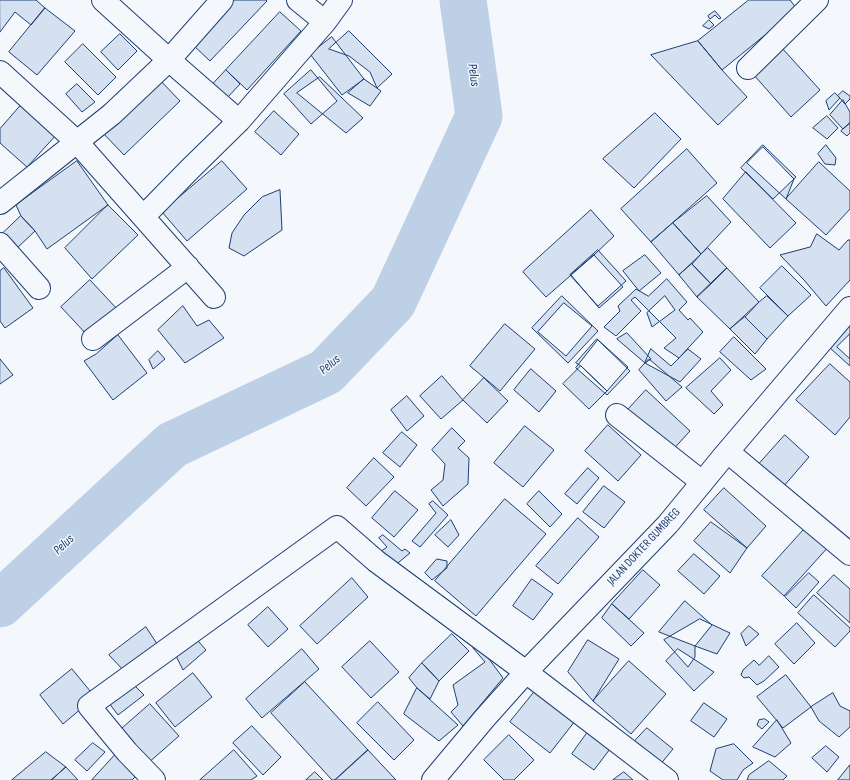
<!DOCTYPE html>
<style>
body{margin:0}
canvas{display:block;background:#f4f7fb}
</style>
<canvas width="850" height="780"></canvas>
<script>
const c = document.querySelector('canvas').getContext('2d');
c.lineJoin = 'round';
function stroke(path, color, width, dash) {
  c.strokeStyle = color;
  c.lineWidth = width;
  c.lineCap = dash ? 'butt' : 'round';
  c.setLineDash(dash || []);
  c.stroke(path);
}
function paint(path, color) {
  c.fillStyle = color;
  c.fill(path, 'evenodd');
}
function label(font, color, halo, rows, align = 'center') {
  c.font = font + ' "Sofia Sans Condensed",sans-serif';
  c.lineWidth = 3;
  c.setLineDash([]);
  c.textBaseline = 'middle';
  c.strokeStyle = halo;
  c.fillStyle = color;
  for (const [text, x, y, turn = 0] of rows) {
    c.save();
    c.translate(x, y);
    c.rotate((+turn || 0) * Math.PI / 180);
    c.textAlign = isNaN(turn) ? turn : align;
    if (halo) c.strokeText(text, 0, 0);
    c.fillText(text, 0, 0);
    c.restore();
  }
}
stroke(new Path2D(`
 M0 604 172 445 326 372 393 302 479 116 463 0`), '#bed0e5', 47);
const building = new Path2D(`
 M0 0H36L45 8 31 25 15 12 0 32Z
 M234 0H266L267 1 210 61 192 44Z
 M749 0H790L797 9 722 70 698 41Z
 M45 8 75 31 37 75 9 52Z
 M715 11 721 18 719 19 715 15 710 19 708 16Z
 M280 12 301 31 247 90 226 70Z
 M709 20 714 25 709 29 703 26Z
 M349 31 392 74 377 88 370 72 349 56 329 49Z
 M120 34 137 51 118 70 101 52Z
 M332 37 364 79 342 95 310 54Z
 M698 41 722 70 747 97 718 125 651 55Z
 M83 44 116 77 98 95 65 62Z
 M782 48 820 90 791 117 753 74Z
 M226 70 240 84 227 98 213 84Z
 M311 70 337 101 311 124 284 94Z
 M157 77 180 101 124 155 101 131Z
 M320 77 363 118 346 133 297 93Z
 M364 79 381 91 370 106 348 93Z
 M77 84 95 102 82 112 66 94Z
 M843 91 850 96V99L845 104 838 96Z
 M835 93 840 98 829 110 826 101Z
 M843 100 850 112V123L843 129 830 115Z
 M22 104 57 134 27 167 0 143V129Z
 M274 111 299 134 281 155 255 132Z
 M655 113 681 139 634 188 603 159Z
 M827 116 838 128 827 139 813 128Z
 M850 123V133L847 136 841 131Z
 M763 145 796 177 773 199 741 168Z
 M826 145 836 158 835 165 825 164 818 154Z
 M763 147 794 179 786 199 747 163Z
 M687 149 717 183 651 242 621 209Z
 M77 161 108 205 47 249 35 231 21 216 16 205Z
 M222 161 247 189 187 241 162 212Z
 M819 162 850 191V209L826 235 786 199Z
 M746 172 796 223 770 248 723 199Z
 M280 190 282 230 244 256 229 248 232 233 244 215 262 197Z
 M707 196 731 222 701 254 673 223Z
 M108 205 138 235 92 279 65 248Z
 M591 210 614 236 594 255 546 297 523 272Z
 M21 216 35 231 15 250 1 235Z
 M673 223 701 254 679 275 651 242Z
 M817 234 839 250 848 240H850V280L826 306 804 280 780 255 810 247Z
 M708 248 727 268 711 284 692 264 701 254Z
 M598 250 626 281 598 306 570 275Z
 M594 255 623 287 599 308 571 275Z
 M645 255 661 273 639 291 623 271Z
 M692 264 711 284 697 297 679 275Z
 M782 266 811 295 788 316 760 288Z
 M4 268 33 308 5 328 0 321V271Z
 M727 268 759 302 730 329 697 297Z
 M667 279 687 302 679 310 688 320 690 318 703 332 679 358 664 348 676 338 635 297 631 300 641 311 616 336 604 327 620 311 618 306 636 289 648 296Z
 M90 280 118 310 89 337 61 307Z
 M562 296 598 331 568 363 532 328Z
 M665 296 675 310 652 327 647 313Z
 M767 296 788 316 767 339 745 317 759 302Z
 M564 303 592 326 566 356 538 332Z
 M183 306 197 326 209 320 224 338 185 363 158 330Z
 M745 317 767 339 755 354 730 329Z
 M505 324 535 349 500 391 470 366Z
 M850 326V366L830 348Z
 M627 333 651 359 645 363 617 339Z
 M850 334V359L837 347Z
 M118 335 147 373 113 400 84 361 96 354Z
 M734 337 766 369 751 380 720 352Z
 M597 339 628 367 607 391 581 366 576 363Z
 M598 340 630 371 607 395 576 368Z
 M651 349 671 366 688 349 701 359 680 382 645 363Z
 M158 351 165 359 153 369 149 360Z
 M720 358 731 370 711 391 723 405 714 414 686 388Z
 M0 359 13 375 0 384Z
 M649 359 682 387 666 401 639 370Z
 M830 364 850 382V417L835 435 796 400Z
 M581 366 607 391 589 409 563 384Z
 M531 369 556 391 539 412 514 390Z
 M442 376 463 400 441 419 420 396Z
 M484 378 508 401 487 423 463 400Z
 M646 390 690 431 669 454 625 413Z
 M407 396 424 416 407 431 391 410Z
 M608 425 641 455 618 481 585 451Z
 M525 426 554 450 523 487 494 463Z
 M452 428 465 441 458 448 469 458 468 484 443 506 431 490 443 480 445 464 432 450Z
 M402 432 417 445 400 467 383 453Z
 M785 435 809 457 783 487 759 464Z
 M374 458 394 477 366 506 347 488Z
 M588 468 599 478 577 504 565 494Z
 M604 486 625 502 604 528 583 512Z
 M724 488 766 526 747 548 704 510Z
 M395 491 418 510 394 537 372 518Z
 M539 491 562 514 550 527 527 504Z
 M505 499 546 534 476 616 435 581Z
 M433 501 448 515 420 547 412 541 436 513 429 504Z
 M578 518 599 537 558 584 536 566Z
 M451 520 459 535 448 547 435 535Z
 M711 522 747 548 730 573 694 541Z
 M808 525 830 545 784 596 762 576Z
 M383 535 402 551 405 549 410 553 393 567 380 552 387 547 379 538Z
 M694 554 720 576 704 594 678 571Z
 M437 559 447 561V568L432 580 425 573Z
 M643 570 660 585 629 619 612 604Z
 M809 573 819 582 796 608 785 597Z
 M834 575 850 589V623L817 593Z
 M352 578 368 597 317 644 300 626Z
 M532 579 553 594 533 620 513 606Z
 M814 595 850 628V631L835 647 798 613Z
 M685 601 712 625 695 646 659 632Z
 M612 604 644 633 631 646 602 618Z
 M268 607 288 629 268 647 248 625Z
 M700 619 730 633 717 654 695 646V657L688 667 664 640Z
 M797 623 815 643 794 664 775 644Z
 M749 626 759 634 746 646 741 634Z
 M146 627 161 650 126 673 109 655Z
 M192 634 206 650 183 670 173 650Z
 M452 634 469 651 439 681 422 663Z
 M588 640 619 659 593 701 568 672Z
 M370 641 399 672 371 698 342 667Z
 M478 644 503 678 463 726 451 712 458 705 453 685 485 662 473 648Z
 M302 649 319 669 262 718 246 699Z
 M678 649 714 672 694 691 666 661Z
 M769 656 779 667 764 681 757 685 749 677 744 678 741 675 743 670 754 660 759 665Z
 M629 661 666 694 631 734 593 701Z
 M422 663 439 681 430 699 417 688 409 678Z
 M72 669 95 697 63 724 40 695Z
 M193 673 212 697 175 727 156 703Z
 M786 675 811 707 783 728 757 697Z
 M130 681 144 695 118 715 106 699Z
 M305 682 368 750 335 780H332L271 713Z
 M417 688 458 725 439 741 404 714Z
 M536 690 575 721 550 753 510 722Z
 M833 693 840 706 850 711V727L839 737 819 721 811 707Z
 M378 702 414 740 394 760 357 723Z
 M704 703 727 719 714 737 691 721Z
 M150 704 179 736 147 764 118 732Z
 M765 719 769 722 762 729 757 725 759 720Z
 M777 720 791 743 775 757 753 747Z
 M252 726 281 757 263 775 233 743Z
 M647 728 673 749 659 766 634 742Z
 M590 729 613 745 594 770 572 754Z
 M509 735 534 760 514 780H504L484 760Z
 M93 743 105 752 87 771 75 760Z
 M734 744 753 763 743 770 737 780H723L710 771 716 749Z
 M826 746 839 757 827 772 812 758Z
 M234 750 257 776 251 780H200Z
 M368 750 396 780H335Z
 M46 752 66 767 51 780H12Z
 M115 755 137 775 132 780H92Z
 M769 761 787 776 783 780H747L749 775Z
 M850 765V780H838Z
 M66 767 78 780H52Z
 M315 772 323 780H306Z
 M624 772 633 780H613Z`);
paint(building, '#d5e0f0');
stroke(building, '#1d3f73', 1);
const street = new Path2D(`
 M103 0 169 60 239 121
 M298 0 325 22
 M748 68 817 0
 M0 72 77 142 214 297
 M0 203 112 114 169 60 222 0
 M144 216 190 169 239 121 325 22 341 0
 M0 244 39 288
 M93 339 188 267
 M617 415 702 482
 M728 452 850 554
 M154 780 127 752 89 706 337 527 376 561 526 672 667 780`);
const primary = new Path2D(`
 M433 780 484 719 526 672 668 524 723 457 850 308`);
stroke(street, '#1d3f73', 24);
stroke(primary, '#1d3f73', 24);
stroke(street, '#f4f7fb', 22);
stroke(primary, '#f4f7fb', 22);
label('12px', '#1d3f73', '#f4f7fb', [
 ["JALAN DOKTER GUMBREG",644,547,-47]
]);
label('italic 13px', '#1d3f73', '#f4f7fb', [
 ["Pelus",473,75,82],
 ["Pelus",330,365,-40],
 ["Pelus",64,545,-43]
]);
</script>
